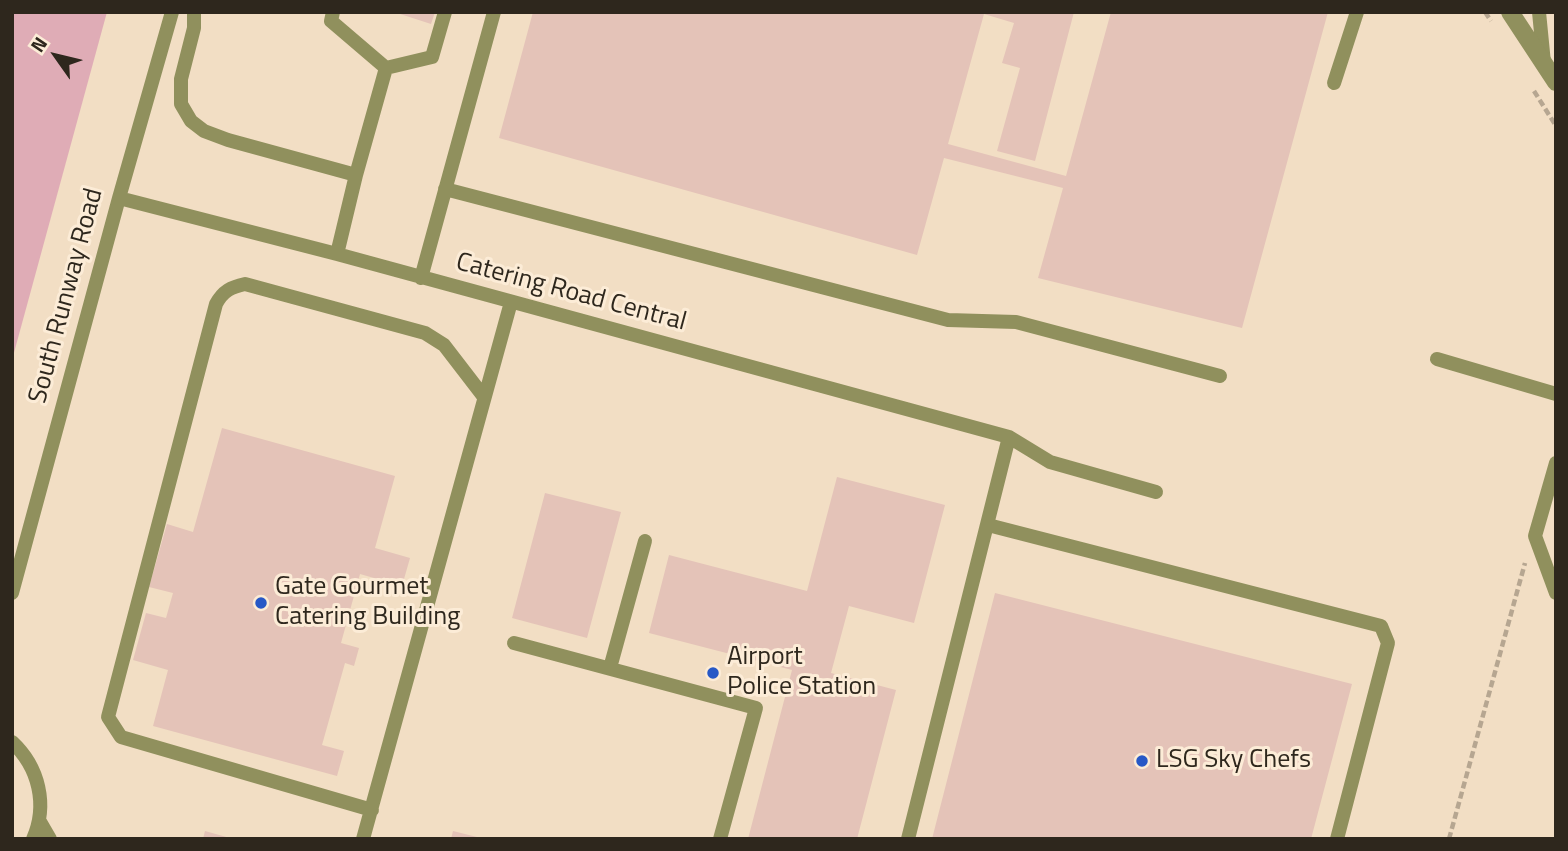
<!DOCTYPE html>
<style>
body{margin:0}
#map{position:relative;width:1568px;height:851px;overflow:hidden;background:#f2dec4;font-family:"Titillium Web",sans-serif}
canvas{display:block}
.frame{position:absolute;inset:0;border:14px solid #2e271d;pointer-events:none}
.north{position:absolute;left:21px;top:21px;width:70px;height:70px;-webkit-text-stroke:5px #fcecd7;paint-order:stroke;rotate:304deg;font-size:19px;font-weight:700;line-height:28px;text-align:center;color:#2e271d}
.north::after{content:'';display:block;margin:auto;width:24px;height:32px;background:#2e271d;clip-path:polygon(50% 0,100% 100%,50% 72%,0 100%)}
</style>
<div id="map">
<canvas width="1568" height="851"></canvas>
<div class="frame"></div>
<div class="north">N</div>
</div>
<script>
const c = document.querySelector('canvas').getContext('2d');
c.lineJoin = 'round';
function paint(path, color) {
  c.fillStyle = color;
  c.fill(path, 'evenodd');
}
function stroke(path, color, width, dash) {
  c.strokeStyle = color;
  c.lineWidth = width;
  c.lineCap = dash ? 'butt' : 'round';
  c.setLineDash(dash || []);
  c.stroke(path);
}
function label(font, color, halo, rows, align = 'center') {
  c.font = font + ' "Titillium Web",sans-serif';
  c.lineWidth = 6;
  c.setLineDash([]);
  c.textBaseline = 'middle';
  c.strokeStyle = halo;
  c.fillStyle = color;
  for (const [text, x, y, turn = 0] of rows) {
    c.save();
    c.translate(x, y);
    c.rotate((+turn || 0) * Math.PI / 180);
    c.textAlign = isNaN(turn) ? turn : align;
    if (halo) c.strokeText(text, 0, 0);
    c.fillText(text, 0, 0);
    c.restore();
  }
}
paint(new Path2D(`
 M12 12H107L12 360Z`), '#dfacb6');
paint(new Path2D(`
 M394 12H435L431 24Z
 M533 12H1074L1035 161 997 151 1020 68 1002 63 1014 23 984 14 948 144 1066 176 1111 12H1328L1242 328 1038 278 1063 188 944 158 917 255 499 138Z
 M222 428 395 476 375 548 410 558 402 586 360 574 341 643 359 648 354 666 345 663 322 745 344 751 337 776 153 726 168 670 133 660 146 613 166 618 173 593 149 587 167 524 193 532Z
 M837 477 945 505 914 623 849 606 831 673 896 690 857 839H748L792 670 649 633 669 555 807 591Z
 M545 493 621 512 587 638 512 618Z
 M995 593 1352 684 1311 839H932Z
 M205 831 230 838V839H203Z
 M453 831 481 838 480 839H451Z`), '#e4c3b8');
stroke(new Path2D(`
 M1485 12 1491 21
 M1534 91 1556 126
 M1449 839 1525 563`), '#b6a691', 4.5, [7, 3.5]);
stroke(new Path2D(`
 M194 12V28L181 79V104L191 121 204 131 228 140 356 175
 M333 12 331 21 386 68
 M1539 12 1544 63
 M1334 83 1357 12
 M445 189 948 320 1016 322 1220 376
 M119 198 337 254 1009 437 1050 462 1156 492
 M337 254 356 175 386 68 432 57 445 12
 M421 278 494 12
 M1437 359 1556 394
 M1556 463 1535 536 1556 593
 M988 525 1381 626 1388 643 1337 839
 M12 593 119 198 172 12
 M514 643 756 708 720 839
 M610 668 645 541
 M12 742C39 767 48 805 33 839
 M372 810 121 737 108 717 216 304C223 291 231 287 245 284L425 333 444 345 484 397
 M39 820 50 839
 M363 839 511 302
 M908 839 1009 437`), '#90905d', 14);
stroke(new Path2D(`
 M1510 12 1556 82`), '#90905d', 18);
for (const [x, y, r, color] of [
 [261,603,7,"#2758c6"],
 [713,673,7,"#2758c6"],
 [1142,761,7,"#2758c6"]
]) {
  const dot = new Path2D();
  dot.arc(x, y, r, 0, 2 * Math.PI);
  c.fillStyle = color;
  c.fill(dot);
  stroke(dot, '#fcecd7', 2.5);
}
label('26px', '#2e271d', '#fcecd7', [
 ["Catering Road Central",571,293,15],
 ["South Runway Road",67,296,-75]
]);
label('26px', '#2e271d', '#fcecd7', [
 ["Gate Gourmet",275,588],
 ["Catering Building",275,618],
 ["Airport",727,658],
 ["Police Station",727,688],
 ["LSG Sky Chefs",1156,761]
], 'left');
</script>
